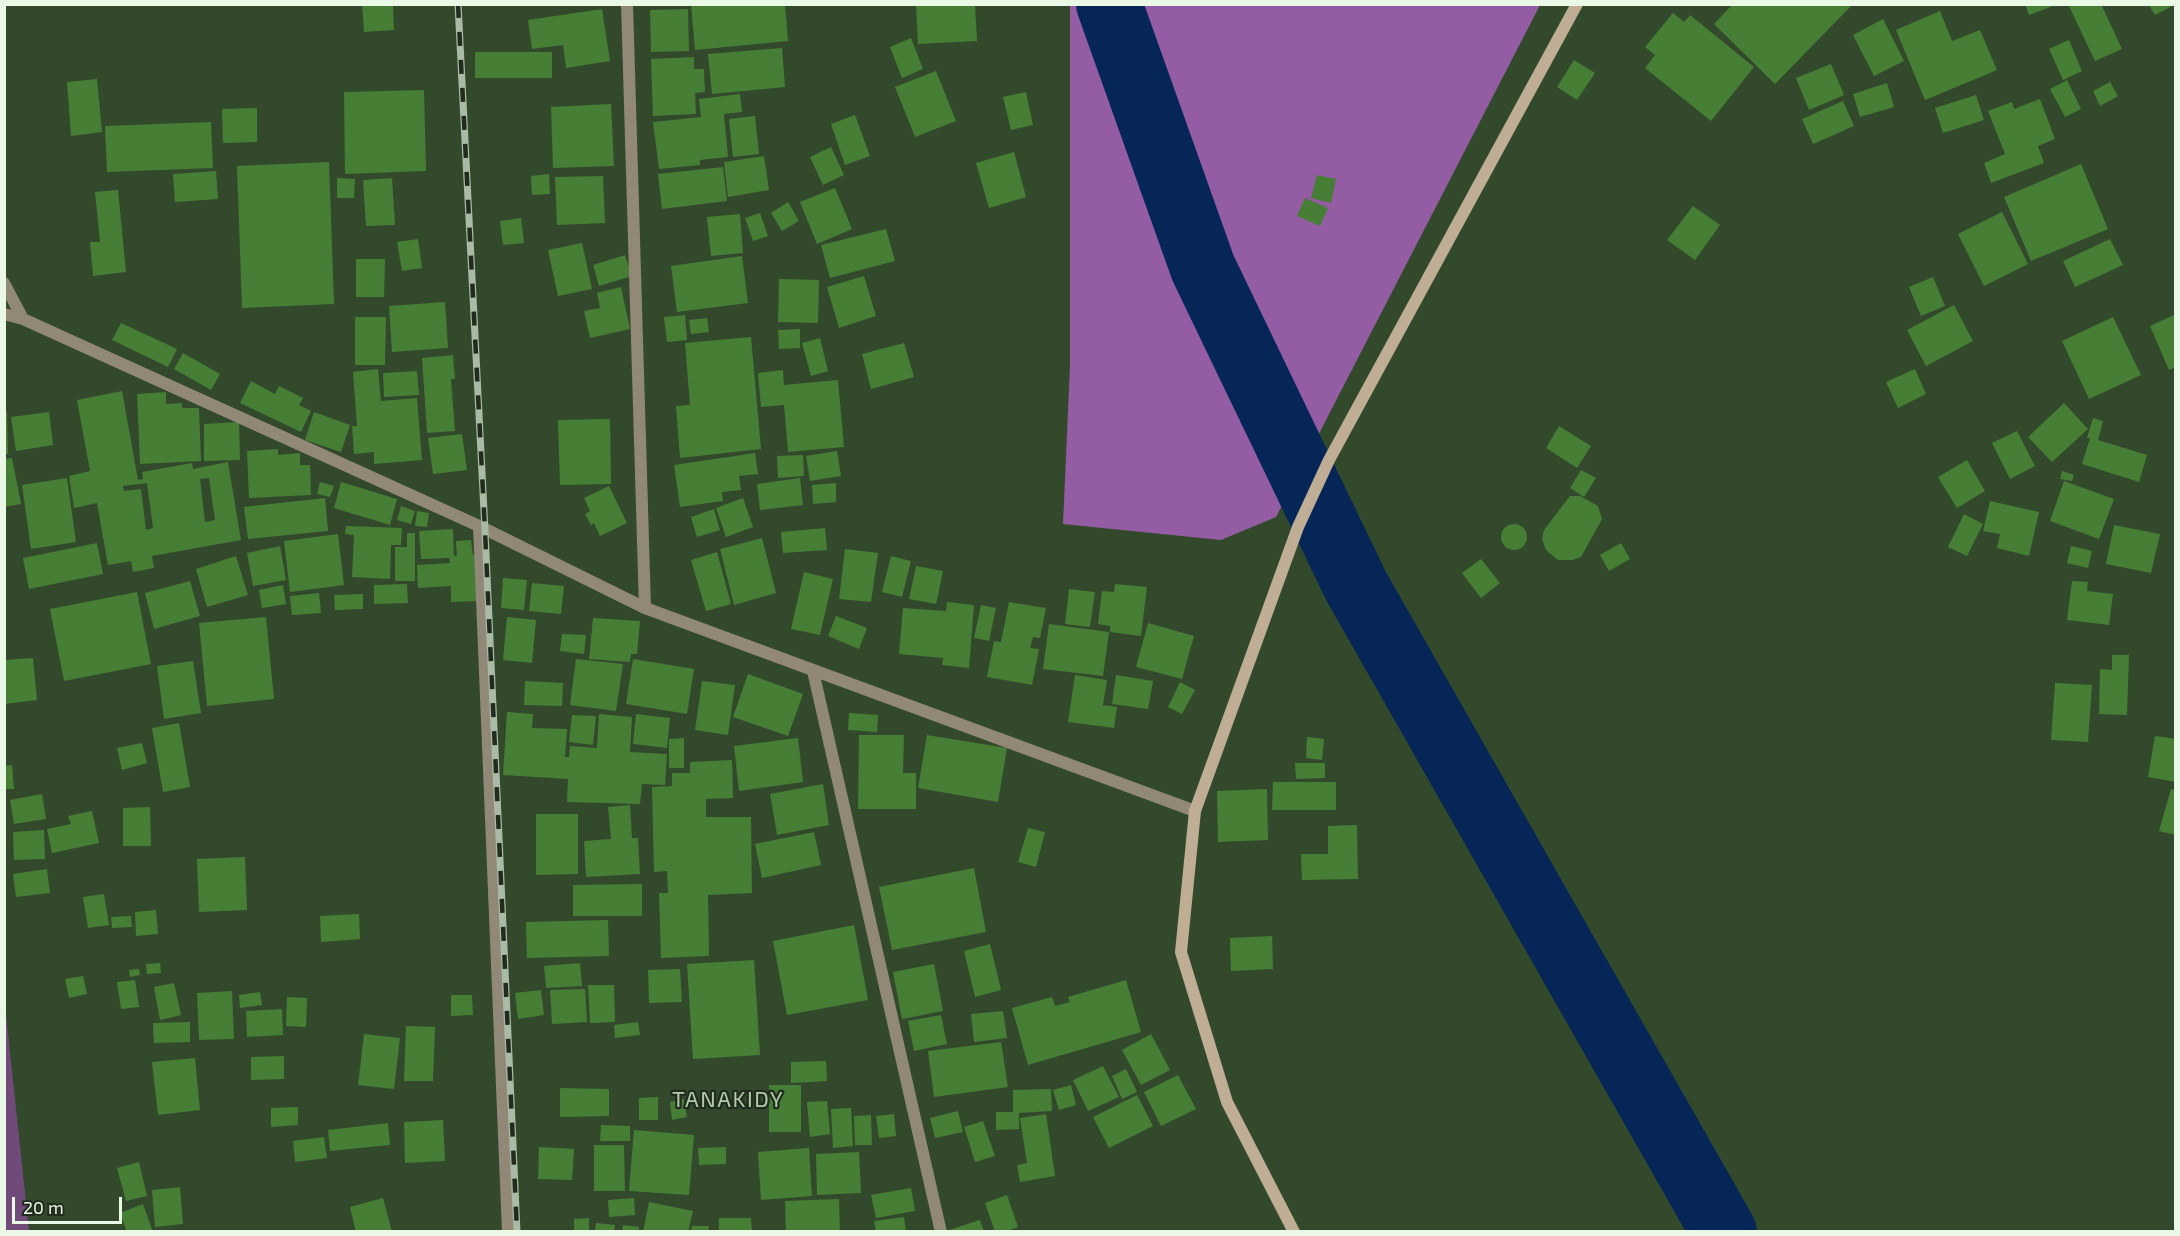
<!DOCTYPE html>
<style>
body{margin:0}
#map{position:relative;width:2180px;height:1236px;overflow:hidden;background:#324a2b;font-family:"Exo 2",sans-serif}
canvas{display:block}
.frame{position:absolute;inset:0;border:6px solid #eaf9e6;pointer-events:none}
.scale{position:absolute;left:12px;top:1197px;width:110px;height:27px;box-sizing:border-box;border:3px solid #eaf9e6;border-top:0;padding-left:8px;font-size:18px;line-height:21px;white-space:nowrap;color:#eaf9e6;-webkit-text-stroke:4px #212c1e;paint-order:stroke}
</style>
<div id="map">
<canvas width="2180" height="1236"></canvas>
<div class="frame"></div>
<div class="scale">20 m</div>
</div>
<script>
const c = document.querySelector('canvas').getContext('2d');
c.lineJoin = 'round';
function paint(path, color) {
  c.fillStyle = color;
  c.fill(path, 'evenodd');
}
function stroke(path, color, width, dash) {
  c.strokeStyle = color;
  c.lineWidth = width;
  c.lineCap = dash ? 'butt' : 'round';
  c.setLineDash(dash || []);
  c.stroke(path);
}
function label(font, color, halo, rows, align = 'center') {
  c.font = font + ' "Exo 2",sans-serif';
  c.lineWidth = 4.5;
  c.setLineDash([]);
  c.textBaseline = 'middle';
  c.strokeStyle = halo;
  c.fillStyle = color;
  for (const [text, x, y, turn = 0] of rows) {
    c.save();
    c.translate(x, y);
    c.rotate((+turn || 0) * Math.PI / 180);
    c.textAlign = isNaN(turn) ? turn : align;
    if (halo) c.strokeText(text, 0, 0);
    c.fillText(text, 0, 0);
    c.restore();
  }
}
paint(new Path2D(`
 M4 1005H5L29 1231H5Z`), '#704b7a');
paint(new Path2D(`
 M1070 5H1540L1276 517 1221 540 1063 524 1070 366Z`), '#945da3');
stroke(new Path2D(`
 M1109 4 1203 268 1356 586 1724 1232`), '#062657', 66);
paint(new Path2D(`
 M362 4H393L394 30 364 32Z
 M691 4H785L788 41 695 50Z
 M916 4H975L977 41 918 44Z
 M1733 4H1853L1775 84 1714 24Z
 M2025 4H2056V5L2029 15Z
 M2068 4H2101L2122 49 2095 61Z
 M2149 5H2174L2155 15Z
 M602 9 610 61 566 68 563 45 532 49 528 20Z
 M688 9 689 51 651 52 650 10Z
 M1940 11 1952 41 1980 30 1997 70 1925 100 1896 30Z
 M1673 13 1684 22 1690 15 1754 67 1711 121 1645 68 1655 55 1645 47Z
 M1883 19 1904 61 1874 76 1853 35Z
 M911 38 923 69 902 78 890 47Z
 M2069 40 2082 71 2063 80 2049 49Z
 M782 48 785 87 712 94 708 54Z
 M475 52H552V78H475Z
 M694 57V69H704L705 92 695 93 696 114 653 116 651 59Z
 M1574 60 1595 73 1577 100 1557 87Z
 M1831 64 1844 95 1809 110 1796 78Z
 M936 71 956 121 915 137 895 87Z
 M97 79 102 132 71 136 67 82Z
 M2067 80 2081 109 2065 117 2050 89Z
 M2110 82 2118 96 2100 106 2093 91Z
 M1887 83 1894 107 1860 117 1853 94Z
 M424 90 426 171 345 174 344 92Z
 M1026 92 1033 125 1011 130 1003 97Z
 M740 94 742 112 724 114 728 157 700 160V165L659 169 653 122 701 117 699 99Z
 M1976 95 1984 120 1943 133 1935 108Z
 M2040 99 2055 139 2038 146 2044 163 1991 183 1984 163 2005 154 1988 111 2012 102 2014 109Z
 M1843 101 1854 126 1813 144 1802 119Z
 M611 104 614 166 553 168 551 107Z
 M257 108V142L223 143 222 109Z
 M855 115 870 156 845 165 831 124Z
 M755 116 759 154 733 157 729 119Z
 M211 122 213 168 107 172 105 126Z
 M831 147 844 175 823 185 810 157Z
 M1014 152 1026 197 989 208 976 163Z
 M764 156 769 190 728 197 724 162Z
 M329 162 334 304 242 308 237 166Z
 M2081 164 2108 229 2031 261 2004 197Z
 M723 167 727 201 662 209 658 174Z
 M216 171 218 199 175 202 173 174Z
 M549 174 550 194 532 195 531 176Z
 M1317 175 1336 179 1331 203 1311 198Z
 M603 176 605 223 557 225 555 177Z
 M337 178 355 179 354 198H337Z
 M392 178 395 225 366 226 363 180Z
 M835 188 852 229 817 244 800 202Z
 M118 190 126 272 93 276 90 242H100L95 192Z
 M1305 198 1328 208 1320 226 1297 216Z
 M788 202 799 221 782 231 771 213Z
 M1693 206 1720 225 1695 260 1667 240Z
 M2002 212 2028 264 1984 286 1958 234Z
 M760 213 768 236 753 241 745 218Z
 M740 214 743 253 711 256 707 217Z
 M521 218 524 243 503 245 500 221Z
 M886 229 895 261 830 278 821 245Z
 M418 239 422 268 402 271 397 242Z
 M2110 239 2123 265 2075 287 2063 261Z
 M582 243 592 289 558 296 548 250Z
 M625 255 632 276 599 286 593 265Z
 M742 256 748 303 677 312 671 266Z
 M356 259H385L384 297H356Z
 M864 276 876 316 839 328 827 287Z
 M1933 277 1945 306 1921 316 1909 287Z
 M779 279 819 280 818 323 778 322Z
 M621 287 630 329 590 338 584 311 600 308 597 293Z
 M445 302 448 348 392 352 389 306Z
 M1954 305 1973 341 1926 366 1907 330Z
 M2176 314V367L2169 370 2150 326Z
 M685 315 687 340 667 342 664 317Z
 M355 317H386L385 365H355Z
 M2113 317 2141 375 2089 399 2062 341Z
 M707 318 709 332 691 334 689 320Z
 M121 323 177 349 168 367 112 340Z
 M800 329V348L779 349 778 330Z
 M751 337 761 449 680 458 676 406 690 405 685 343Z
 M820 338 828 371 811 376 802 343Z
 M904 343 914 377 871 389 862 354Z
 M183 353 220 374 211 390 174 369Z
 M453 355 455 379H451L455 431 427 433 422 358Z
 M378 369 381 401 417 398 422 460 374 464V452L354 454 352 426H357L353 372Z
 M1915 369 1926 394 1898 408 1886 382Z
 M783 370 784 385 838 380 844 447 788 452 784 405 761 407 758 373Z
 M417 371 419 395 384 397 383 373Z
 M251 381 275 394 279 386 303 398 299 405 311 411 301 432 240 403Z
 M122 391 138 480 143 479 142 472 192 463 193 469 228 462 241 540 152 556 154 568 133 572 131 561 108 565 97 503 74 508 69 476 90 471 77 400ZM209 478 215 520 205 522 200 479ZM147 483 153 528 146 530 141 489 124 491 123 486Z
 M166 392V404L182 403V408H199L201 461 140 464 137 394Z
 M2064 403 2088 429 2052 462 2028 437Z
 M4 411H7L8 454H4Z
 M49 412 53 445 16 451 11 417Z
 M314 412 350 425 341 452 305 440Z
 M2093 418 2103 421 2098 440 2147 455 2139 482 2082 464 2090 438H2087Z
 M610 419 611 484 560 485 558 420Z
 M239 422 240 460 204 461V424Z
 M1559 426 1591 446 1577 468 1546 448Z
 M2017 431 2035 466 2010 479 1992 443Z
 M462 434 467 470 433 474 428 438Z
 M278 449V455L300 453V465H310L311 495 249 498 247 451Z
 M837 451 841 476 810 481 806 456Z
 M755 453 758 474 739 476 741 490 722 492 723 501 680 507 674 465Z
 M803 455 804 476 778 478 777 456Z
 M12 458 21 504 4 507V459Z
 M1967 460 1985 491 1957 508 1938 477Z
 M1581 470 1596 478 1584 497 1570 488Z
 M2062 471 2074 475 2072 481 2060 479Z
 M67 478 76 542 31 549 22 485Z
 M800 478 803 505 760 510 757 484Z
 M2064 481 2114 499 2099 539 2050 521Z
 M320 482 334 486 330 497 317 494Z
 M341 482 397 499 390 525 334 508Z
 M836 483V502L813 504 812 485Z
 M609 486 627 523 600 536 594 523 591 525 585 514 590 511 584 498Z
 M1570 496H1580L1598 506 1602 519 1581 557 1572 560H1558L1546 550 1542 539 1544 530Z
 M325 498 328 531 248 539 244 507Z
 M743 498 753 527 726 537 716 508Z
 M1990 501 2039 512 2029 556 1997 548 2000 534 1983 531Z
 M401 506 415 511 411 524 397 520Z
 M714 509 720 530 697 537 691 517Z
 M417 511 429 513 427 527 415 526Z
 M1964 514 1983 524 1967 556 1948 547Z
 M1501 537a13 13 0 1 1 26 0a13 13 0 1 1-26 0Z
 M2114 525 2160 534 2151 573 2106 564Z
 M346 526 402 528 401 545H391L390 579 352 577 354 535 345 534Z
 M825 528 827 550 783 553 781 532Z
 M453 529 454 556H457L456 541 471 540 473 555H476L479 601 451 602V586L418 588 417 565 450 563 449 558 421 559 419 531Z
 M407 533H415V581H395V547H407Z
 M338 534 344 585 290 592 284 541Z
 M762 538 776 593 734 605 720 549Z
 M97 543 103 574 29 589 23 558Z
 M1621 543 1630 559 1609 571 1600 555Z
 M280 546 286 580 253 586 247 553Z
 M2071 546 2092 551 2088 568 2067 563Z
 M845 549 878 553 871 602 839 599Z
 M717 552 731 604 706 611 691 560Z
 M236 556 248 595 207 607 196 569Z
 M891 556 911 561 902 597 882 592Z
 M1481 559 1500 583 1481 598 1462 573Z
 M916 566 943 571 936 604 909 599Z
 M804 572 833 579 820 635 791 629Z
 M503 578 527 580 524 610 501 608Z
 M190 581 200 616 154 629 145 593Z
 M2072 581 2088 582 2087 591 2113 594 2109 625 2067 620Z
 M532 583 564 586 561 614 529 611Z
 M407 584 408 603 374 604V585Z
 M1115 584 1147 587 1141 636 1110 632V626L1098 624 1102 591 1114 592Z
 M283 585 286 604 262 608 259 590Z
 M1069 589 1095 592 1090 627 1065 624Z
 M137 592 151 664 64 681 50 609Z
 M319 593 321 613 292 615 290 596Z
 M363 594V609L335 610 334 595Z
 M947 602 974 605 969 668 942 665 943 658 899 654 903 608 946 611Z
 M1009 602 1046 608 1040 638 1033 637 1030 648 1039 649 1032 685 987 677 994 641 1001 642Z
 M981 605 996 608 989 641 974 638Z
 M836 616 867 628 859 649 828 636Z
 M266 617 274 699 207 706 199 623Z
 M507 617 536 620 532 663 503 660Z
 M593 618 640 621 637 654H631L630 662 589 659Z
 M1148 623 1194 636 1182 679 1136 667Z
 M1049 624 1109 632 1103 676 1043 669Z
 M562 634 586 635 584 654 560 651Z
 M2112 655H2129L2127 715 2099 714 2100 669 2112 670Z
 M33 658 37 700 4 704V660Z
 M576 659 623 664 616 711 570 705Z
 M633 659 694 669 687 714 626 704Z
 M193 661 201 713 164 719 157 666Z
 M748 674 803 694 788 736 733 717Z
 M1075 675 1107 680 1103 705 1117 707 1114 728 1068 722Z
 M1116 675 1153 681 1148 709 1112 704Z
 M525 681 563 683 562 706 524 705Z
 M702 681 735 685 728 735 695 730Z
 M1180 682 1195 690 1182 714 1168 707Z
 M2055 683 2092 685 2088 742 2051 740Z
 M507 712 533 714 532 728 567 729 565 757H569L570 746 597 748 599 714 632 717 630 752 667 754 665 785 642 784 640 804 567 802 568 779 503 775Z
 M849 713 878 715 877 732 848 730Z
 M636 714 670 718 667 748 633 744Z
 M572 715 596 716 593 745 569 742Z
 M179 723 190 787 163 792 152 728Z
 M859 735H904L903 773H916V809H858Z
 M927 735 1007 748 998 802 918 788Z
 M2155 736 2176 739V782L2148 777Z
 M1307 737 1324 739 1322 760 1306 758Z
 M684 738V768H669V739Z
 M798 738 803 782 739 791 734 746Z
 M142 743 147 763 122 770 117 748Z
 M732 760 733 798 706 799V817H751L752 893 708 895 709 956 661 958 659 893H668L667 871 654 872 652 787 672 786V773H690V762Z
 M1295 763H1325V778L1296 779Z
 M12 765 14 789H4V766Z
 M1273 782H1336V810H1272Z
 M823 784 829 825 777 835 770 794Z
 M1267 789 1268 840 1218 842 1217 791Z
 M2171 789 2176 790V835L2159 831Z
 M42 794 46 819 14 824 10 800Z
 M630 805 632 838H638L640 874 586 877 584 841 611 839 608 807Z
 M150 807 151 846H123V808Z
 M92 811 99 843 52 853 47 829 71 824 68 816Z
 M536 814H578V874L536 875Z
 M1357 825 1358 879 1302 880 1301 854H1328V826Z
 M1028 828 1045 832 1036 867 1018 862Z
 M44 830 45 859 14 860 13 832Z
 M814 832 821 865 762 878 755 844Z
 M245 857 247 910 199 912 197 859Z
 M974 868 986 932 892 950 879 887Z
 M47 869 50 893 16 897 13 874Z
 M642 884V916H573V885Z
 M104 894 109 925 88 928 83 897Z
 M156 910 158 934 136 936 135 912Z
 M359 914 360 939 321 942 320 916Z
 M131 916 132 927 112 928 111 917Z
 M608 920 609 956 527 958 526 922Z
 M854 925 868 1000 787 1015 773 941Z
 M1272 936 1273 969 1231 971 1230 938Z
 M990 944 1001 990 975 997 964 951Z
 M754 960 760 1055 693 1059 687 964Z
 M160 963 161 973 147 974 146 964Z
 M580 963 582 986 546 988 544 966Z
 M934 964 943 1011 902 1019 893 972Z
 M139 969 140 975 130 977 129 970Z
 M680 969 682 1002 649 1003 648 970Z
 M83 976 87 994 69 998 65 979Z
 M135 980 139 1007 121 1009 117 982Z
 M1126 980 1141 1032 1028 1065 1012 1008 1052 997 1055 1006 1070 1002 1068 997Z
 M174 983 181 1015 160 1020 154 987Z
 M588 985H614L615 1022 590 1023Z
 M585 989 587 1022 552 1024 550 990Z
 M541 990 544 1015 518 1019 515 993Z
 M232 991 234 1039 199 1040 197 993Z
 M260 992 262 1005 240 1008 239 995Z
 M451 995H472L473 1015 451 1016Z
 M287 997 307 998 306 1027 286 1026Z
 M282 1009 283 1035 247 1037 246 1011Z
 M1003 1011 1007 1038 974 1042 971 1014Z
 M941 1015 947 1044 914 1051 908 1021Z
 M190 1022V1042L154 1043 153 1023Z
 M638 1022 640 1035 615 1038 614 1025Z
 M406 1026 435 1027 433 1081H404Z
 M364 1034 400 1038 394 1089 358 1085Z
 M1151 1034 1170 1070 1141 1085 1122 1050Z
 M1001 1042 1008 1087 934 1097 928 1051Z
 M284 1056V1079L251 1080V1057Z
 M195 1058 200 1110 158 1115 152 1062Z
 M826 1061 827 1081 791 1083V1062Z
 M1103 1066 1119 1097 1088 1111 1073 1080Z
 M1126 1069 1137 1092 1122 1099 1112 1076Z
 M1178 1075 1196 1109 1161 1126 1144 1092Z
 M769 1085H801V1132H769Z
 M1071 1085 1076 1105 1059 1110 1053 1090Z
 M560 1088 609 1089V1116L560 1117Z
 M1051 1089 1052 1111 1019 1113V1129L996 1130V1112H1013V1090Z
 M1137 1095 1153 1126 1109 1148 1093 1117Z
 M658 1097V1120H639V1098Z
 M684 1099 687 1117 672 1120 670 1102Z
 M827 1101 830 1134 810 1137 807 1102Z
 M298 1107V1125L271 1127V1108Z
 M851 1108 853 1146 833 1148 831 1109Z
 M958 1111 963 1132 935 1138 930 1118Z
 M894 1114 896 1136 879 1138 876 1116Z
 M1046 1114 1055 1176 1020 1182 1017 1165 1027 1163 1020 1118Z
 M871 1115 872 1145H855L854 1116Z
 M443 1120 445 1161 405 1163 404 1122Z
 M983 1121 995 1156 975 1162 964 1127Z
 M388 1123 390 1145 330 1151 328 1130Z
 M601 1125 630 1126V1141H600Z
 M634 1130 694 1135 689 1195 629 1191Z
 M324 1137 327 1158 295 1162 293 1141Z
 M594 1145H624L625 1191H594Z
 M539 1147 574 1149 572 1180 538 1179Z
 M726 1147V1164L699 1165 698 1148Z
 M809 1148 812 1196 761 1200 758 1152Z
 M859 1152 861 1193 817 1195 816 1154Z
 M139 1162 147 1196 126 1201 117 1168Z
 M180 1187 183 1224 155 1227 152 1190Z
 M911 1188 915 1211 876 1218 871 1195Z
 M1007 1195 1018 1227 1005 1232H995L985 1203Z
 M383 1198 392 1232H356L350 1207Z
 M634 1198 635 1215 609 1217 608 1200Z
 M839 1199 840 1232H786L785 1201Z
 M649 1202 693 1211 688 1232H643Z
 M143 1204 153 1232H127L120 1213Z
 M904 1217 906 1232H876L874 1221Z
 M589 1218V1232H574V1219Z
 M719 1218H751L752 1232H719Z
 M980 1220 984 1232H946V1231Z
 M596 1223 615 1225 614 1232H595Z
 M623 1225 639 1227V1232H622Z
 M692 1226H709L708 1232H691Z`), '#467e35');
stroke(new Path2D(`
 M627 4 645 608
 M4 283 23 319
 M4 314 23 319 479 526 645 608 1195 811
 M479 526 508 1232
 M813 671 941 1232`), '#928878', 12);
stroke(new Path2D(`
 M1294 1232 1227 1102 1181 952 1195 811 1298 527 1329 460 1577 4`), '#bfae95', 12);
const rail = new Path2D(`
 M458 4 485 531 517 1232`);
stroke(rail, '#a9bba4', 7);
stroke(rail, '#212c1e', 4.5, [14]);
c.letterSpacing = '1.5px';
label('22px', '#afcca8', '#212c1e', [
 ["TANAKIDY",728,1100]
]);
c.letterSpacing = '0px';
</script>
